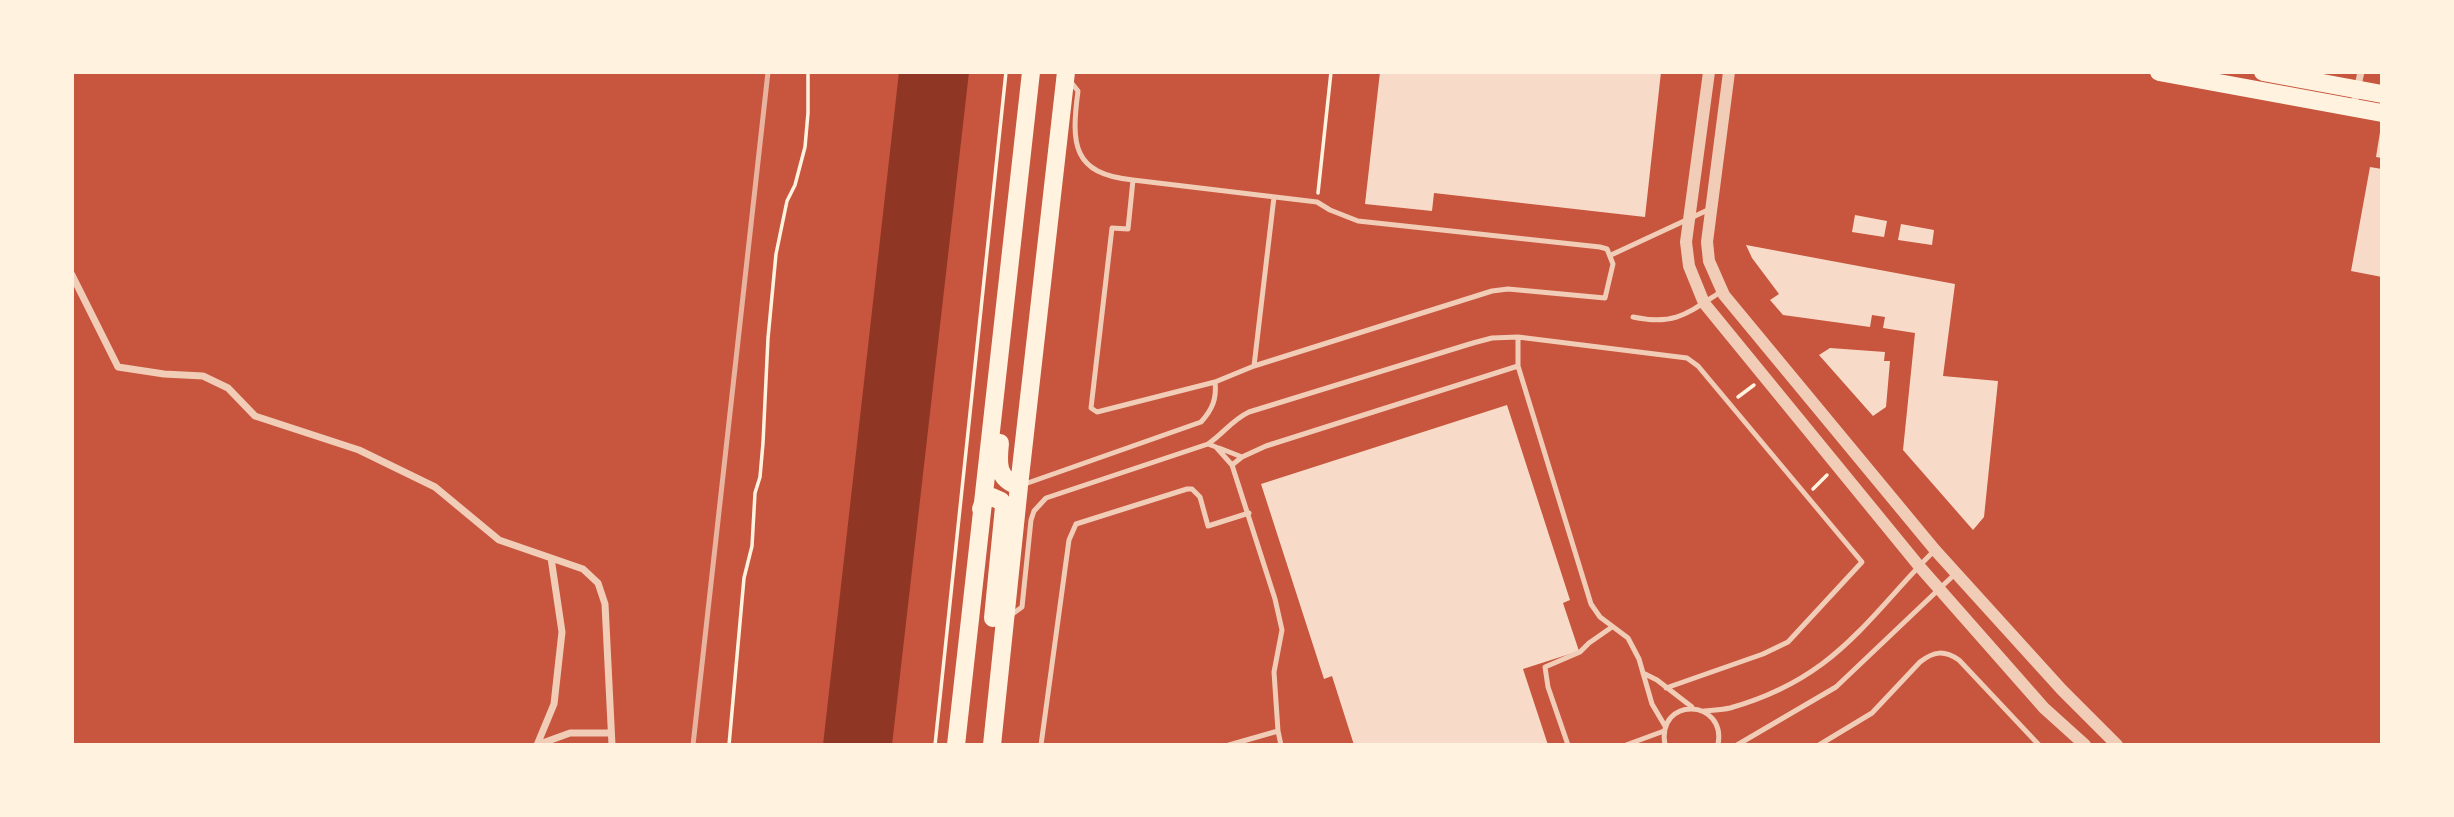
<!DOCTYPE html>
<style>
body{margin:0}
#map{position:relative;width:2454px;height:817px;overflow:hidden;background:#c8553d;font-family:"Source Sans 3",sans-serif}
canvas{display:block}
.frame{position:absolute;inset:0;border:74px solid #fff3e0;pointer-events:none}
</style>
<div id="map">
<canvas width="2454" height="817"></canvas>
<div class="frame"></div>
</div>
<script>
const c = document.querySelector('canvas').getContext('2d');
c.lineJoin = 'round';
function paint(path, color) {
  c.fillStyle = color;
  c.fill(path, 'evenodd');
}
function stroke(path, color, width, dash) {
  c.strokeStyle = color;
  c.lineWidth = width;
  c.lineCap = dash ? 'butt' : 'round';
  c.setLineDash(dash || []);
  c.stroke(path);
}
paint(new Path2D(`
 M899 72H969L892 745H823Z`), '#8f3625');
paint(new Path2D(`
 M1380 72H1661L1645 217 1434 193 1432 211 1365 204Z
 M2381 126H2382V158L2376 157Z
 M2370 167 2382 169V277L2351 271Z
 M1855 215 1887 221 1884 237 1852 232Z
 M1901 224 1934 230 1932 245 1898 240Z
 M1746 245 1955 284 1943 376 1998 381 1984 517 1973 530 1903 450 1915 333 1883 328 1885 317 1872 315 1870 327 1783 315 1770 300 1779 294 1752 258Z
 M1830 348 1885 352 1884 361H1890L1886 407 1873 416 1819 355Z
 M1507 405 1570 600 1563 603 1579 651 1523 669 1548 745H1354L1332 676 1324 679 1261 484Z`), '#f7dbc8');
stroke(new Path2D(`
 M1318 193 1331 72
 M1738 397 1754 385
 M1813 489 1827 475
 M729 745 744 578 752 546 755 493 760 477 763 443 768 338 776 254 787 201 795 185 805 147 808 113V72
 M935 745 1006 72`), '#fff3e0', 3.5);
stroke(new Path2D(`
 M1070 81 1078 91C1071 144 1072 174 1133 180L1317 202 1330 210 1358 221 1600 247 1607 249 1613 264 1605 298 1508 289 1492 291 1254 366 1215 382 1097 412 1091 408 1112 228 1128 229 1133 180
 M1611 255 1710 209
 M1633 317C1675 326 1688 313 1722 291
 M1254 366 1274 197
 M1518 366V337L1687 358 1698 366 1862 562 1788 642 1763 654 1666 688
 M1208 444 1216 447 1232 465
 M1219 448 1242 457
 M1022 485 1201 422C1212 410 1217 399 1215 382
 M1011 615 1022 607 1031 520 1034 511 1046 498 1208 444C1223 434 1232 420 1249 412L1473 343 1492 338 1518 337
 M1643 673 1657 680 1692 707
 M1704 711C1712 710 1721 710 1730 708 1762 699 1795 684 1822 664 1864 633 1897 587 1935 550
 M1041 745 1069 540 1076 524 1187 489H1192L1200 497 1208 526 1249 513
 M1229 745 1278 731
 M1281 745 1278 731 1274 672 1282 630 1275 599 1232 465 1242 457 1266 446 1518 366 1591 604 1600 617 1628 638 1639 659 1652 704 1665 726
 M1568 745 1548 687 1545 667 1580 652 1589 643 1612 627
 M1626 745 1664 731
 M1665 745C1656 696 1727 698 1718 745
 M1737 745 1836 687 1956 573
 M1819 745 1872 713 1920 662C1934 651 1944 650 1959 660L2039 745`), '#f1ccb7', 5);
stroke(new Path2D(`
 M2353 108 2361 72
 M72 275 118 367 164 374 203 376 228 388 255 416 359 450 435 487 499 540 583 569 598 583 605 604 612 745
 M537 745 554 704 562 632 551 558
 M537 745 570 733H610`), '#f1ccb7', 7);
stroke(new Path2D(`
 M1709 72 1686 242 1689 266 1704 303 1919 566 2044 708 2085 745
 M1729 72 1707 242 1709 261 1724 295 1935 550 2062 690 2117 745`), '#f1ccb7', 12);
stroke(new Path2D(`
 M2159 72 2382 113
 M2263 72 2382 94
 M1000 443C998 462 996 479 1019 486
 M981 509 984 501 992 497 1001 501 1004 507 993 618
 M956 745 1031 72
 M992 745 1019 486 1066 72`), '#fff3e0', 18);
stroke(new Path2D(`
 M693 745 768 72`), '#e9b49f', 5);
</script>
